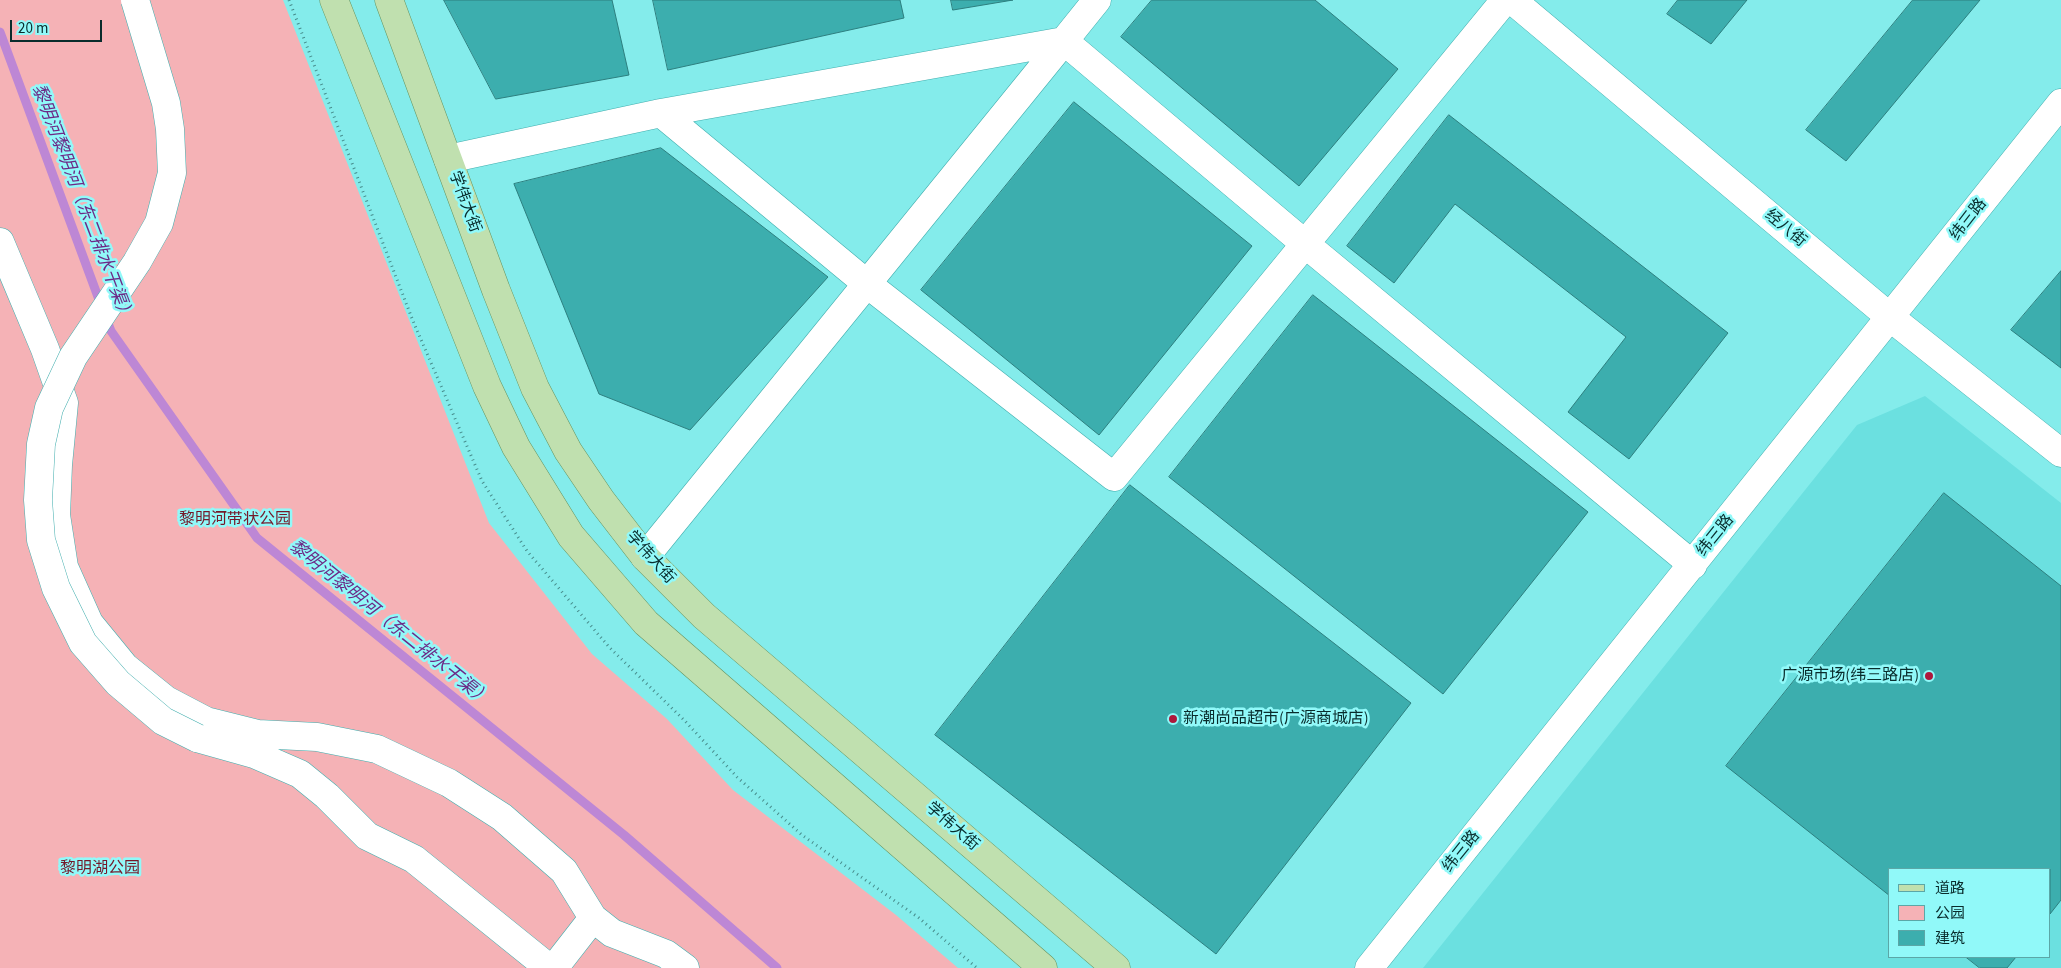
<!DOCTYPE html>
<meta charset="utf-8">
<style>
body{margin:0}
#map{position:relative;width:2061px;height:968px;overflow:hidden;background:#84eceb;font-family:"Source Sans 3","Noto Sans SC",sans-serif}
canvas{display:block}
.legend{position:absolute;left:1888px;top:868px;width:162px;height:90px;box-sizing:border-box;background:#91f9f9;border:1px solid #5ba7a7;margin:0;padding:6px 9px;list-style:none;font-size:15px;color:#092c2c}
.legend li{display:flex;align-items:center;gap:10px;height:25px}
.legend b{width:25px;border:1px solid #5ba7a7}
.scale{position:absolute;left:10px;top:20px;width:92px;height:22px;box-sizing:border-box;border:2px solid #092c2c;border-top:0;padding-left:6px;font-size:15px;line-height:18px;white-space:nowrap;color:#092c2c;-webkit-text-stroke:4px #91f9f9;paint-order:stroke}
</style>
<div id="map">
<canvas width="2061" height="968"></canvas>
<ul class="legend">
<li><b style="height:6px;background:#c0e0af"></b>道路</li>
<li><b style="height:14px;background:#f5b2b6"></b>公园</li>
<li><b style="height:14px;background:#3caeae"></b>建筑</li>
</ul>
<div class="scale">20 m</div>
</div>
<script>
const c = document.querySelector('canvas').getContext('2d');
c.lineJoin = 'round';
function paint(path, color) {
  c.fillStyle = color;
  c.fill(path, 'evenodd');
}
function stroke(path, color, width, dash) {
  c.strokeStyle = color;
  c.lineWidth = width;
  c.lineCap = dash ? 'butt' : 'round';
  c.setLineDash(dash || []);
  c.stroke(path);
}
function label(font, color, halo, rows, align = 'center') {
  c.font = font + ' "Source Sans 3","Noto Sans SC",sans-serif';
  c.lineWidth = 5;
  c.setLineDash([]);
  c.textBaseline = 'middle';
  c.strokeStyle = halo;
  c.fillStyle = color;
  for (const [text, x, y, turn = 0] of rows) {
    c.save();
    c.translate(x, y);
    c.rotate((+turn || 0) * Math.PI / 180);
    c.textAlign = isNaN(turn) ? turn : align;
    if (halo) c.strokeText(text, 0, 0);
    c.fillText(text, 0, 0);
    c.restore();
  }
}
paint(new Path2D(`
 M1925 396 2061 503V968H1423L1857 425ZM1890 869H2050V957H1890Z`), '#6be0e0');
paint(new Path2D(`
 M0 0H283L489 523 592 654 667 719 733 790 896 915 958 968H0Z`), '#f5b2b6');
stroke(new Path2D(`
 M0 32 101 305
 M106 318 111 331 257 538 624 835 777 968`), '#bd87d5', 9);
const building = new Path2D(`
 M444 0H612L629 75 496 99Z
 M653 0H900L904 18 668 70Z
 M951 0H1013L953 10Z
 M1152 0H1315L1398 69 1299 186 1121 37Z
 M1678 0H1747L1711 44 1667 14Z
 M1913 0H1980L1846 161 1806 130Z
 M1074 102 1252 246 1099 435 921 290Z
 M1449 115 1728 333 1629 459 1568 412 1626 337 1455 204 1394 283 1347 246Z
 M661 148 828 277 690 430 599 394 514 184Z
 M2061 271V368L2011 330Z
 M1313 295 1588 512 1443 694 1169 477Z
 M1130 485 1411 703 1216 954 935 735Z
 M1944 493 2061 586V900L2050 914V869H1890V896L1726 766Z
 M1966 957H2016L2007 968H1980Z`);
paint(building, '#3caeae');
stroke(building, '#2d7f7f', 1);
const minor = new Path2D(`
 M1512 0 1891 318 2061 453
 M661 113 866 283 1114 477 1505 0
 M448 159 661 113 1064 41 1097 0
 M0 242 45 349 64 403 58 465 56 515 64 567 89 623 125 667 166 700 206 721 258 734 317 737 377 749 449 783 502 817 564 871 593 918 612 933 666 954 685 968
 M645 557 1064 41 1304 243 1693 565
 M197 738 254 754 300 774 327 796 367 836 414 859 549 968
 M554 968 593 918
 M1369 968 2061 103`);
const major = new Path2D(`
 M334 0 487 386 516 447 571 536 646 623 1043 968
 M389 0 496 290 535 388 568 451 601 500 645 557 704 616 1116 968`);
stroke(minor, '#41aeae', 29);
stroke(major, '#65935f', 29);
stroke(new Path2D(`
 M289 0 413 321 482 481 527 551 609 647 684 720 737 777 802 835 919 918 977 968`), '#478d8d', 3, [1, 4]);
stroke(minor, '#fff', 28);
stroke(major, '#c0e0af', 28);
const minorBridge = new Path2D(`
 M135 0 166 103 170 129 172 173 159 223 137 262 73 357 49 408 41 444 38 500 41 540 56 588 83 643 118 683 163 721 197 738`);
stroke(minorBridge, '#41aeae', 29, []);
stroke(minorBridge, '#fff', 28);
for (const [x, y, r, color] of [
 [1929,676,5,"#ad183c"],
 [1173,719,5,"#ad183c"]
]) {
  const dot = new Path2D();
  dot.arc(x, y, r, 0, 2 * Math.PI);
  c.fillStyle = color;
  c.fill(dot);
  stroke(dot, '#91f9f9', 2);
}
label('16px', '#092c2c', '#91f9f9', [
 ["学伟大街",464,202,70],
 ["纬三路",1969,220,-52],
 ["经八街",1785,229,40],
 ["纬三路",1716,536,-51],
 ["学伟大街",650,558,48],
 ["学伟大街",952,827,41],
 ["纬三路",1462,852,-51]
]);
label('16px', '#74192a', '#91f9f9', [
 ["黎明河带状公园",235,520],
 ["黎明湖公园",100,869]
]);
label('16px', '#092c2c', '#91f9f9', [
 ["广源市场(纬三路店)",1919,676],
 ["新潮尚品超市(广源商城店)",1183,719,"left"]
], 'right');
label('italic 18px', '#6d2a86', '#91f9f9', [
 ["黎明河黎明河（东二排水干渠）",81,203,69],
 ["黎明河黎明河（东二排水干渠）",389,624,39]
]);
</script>
